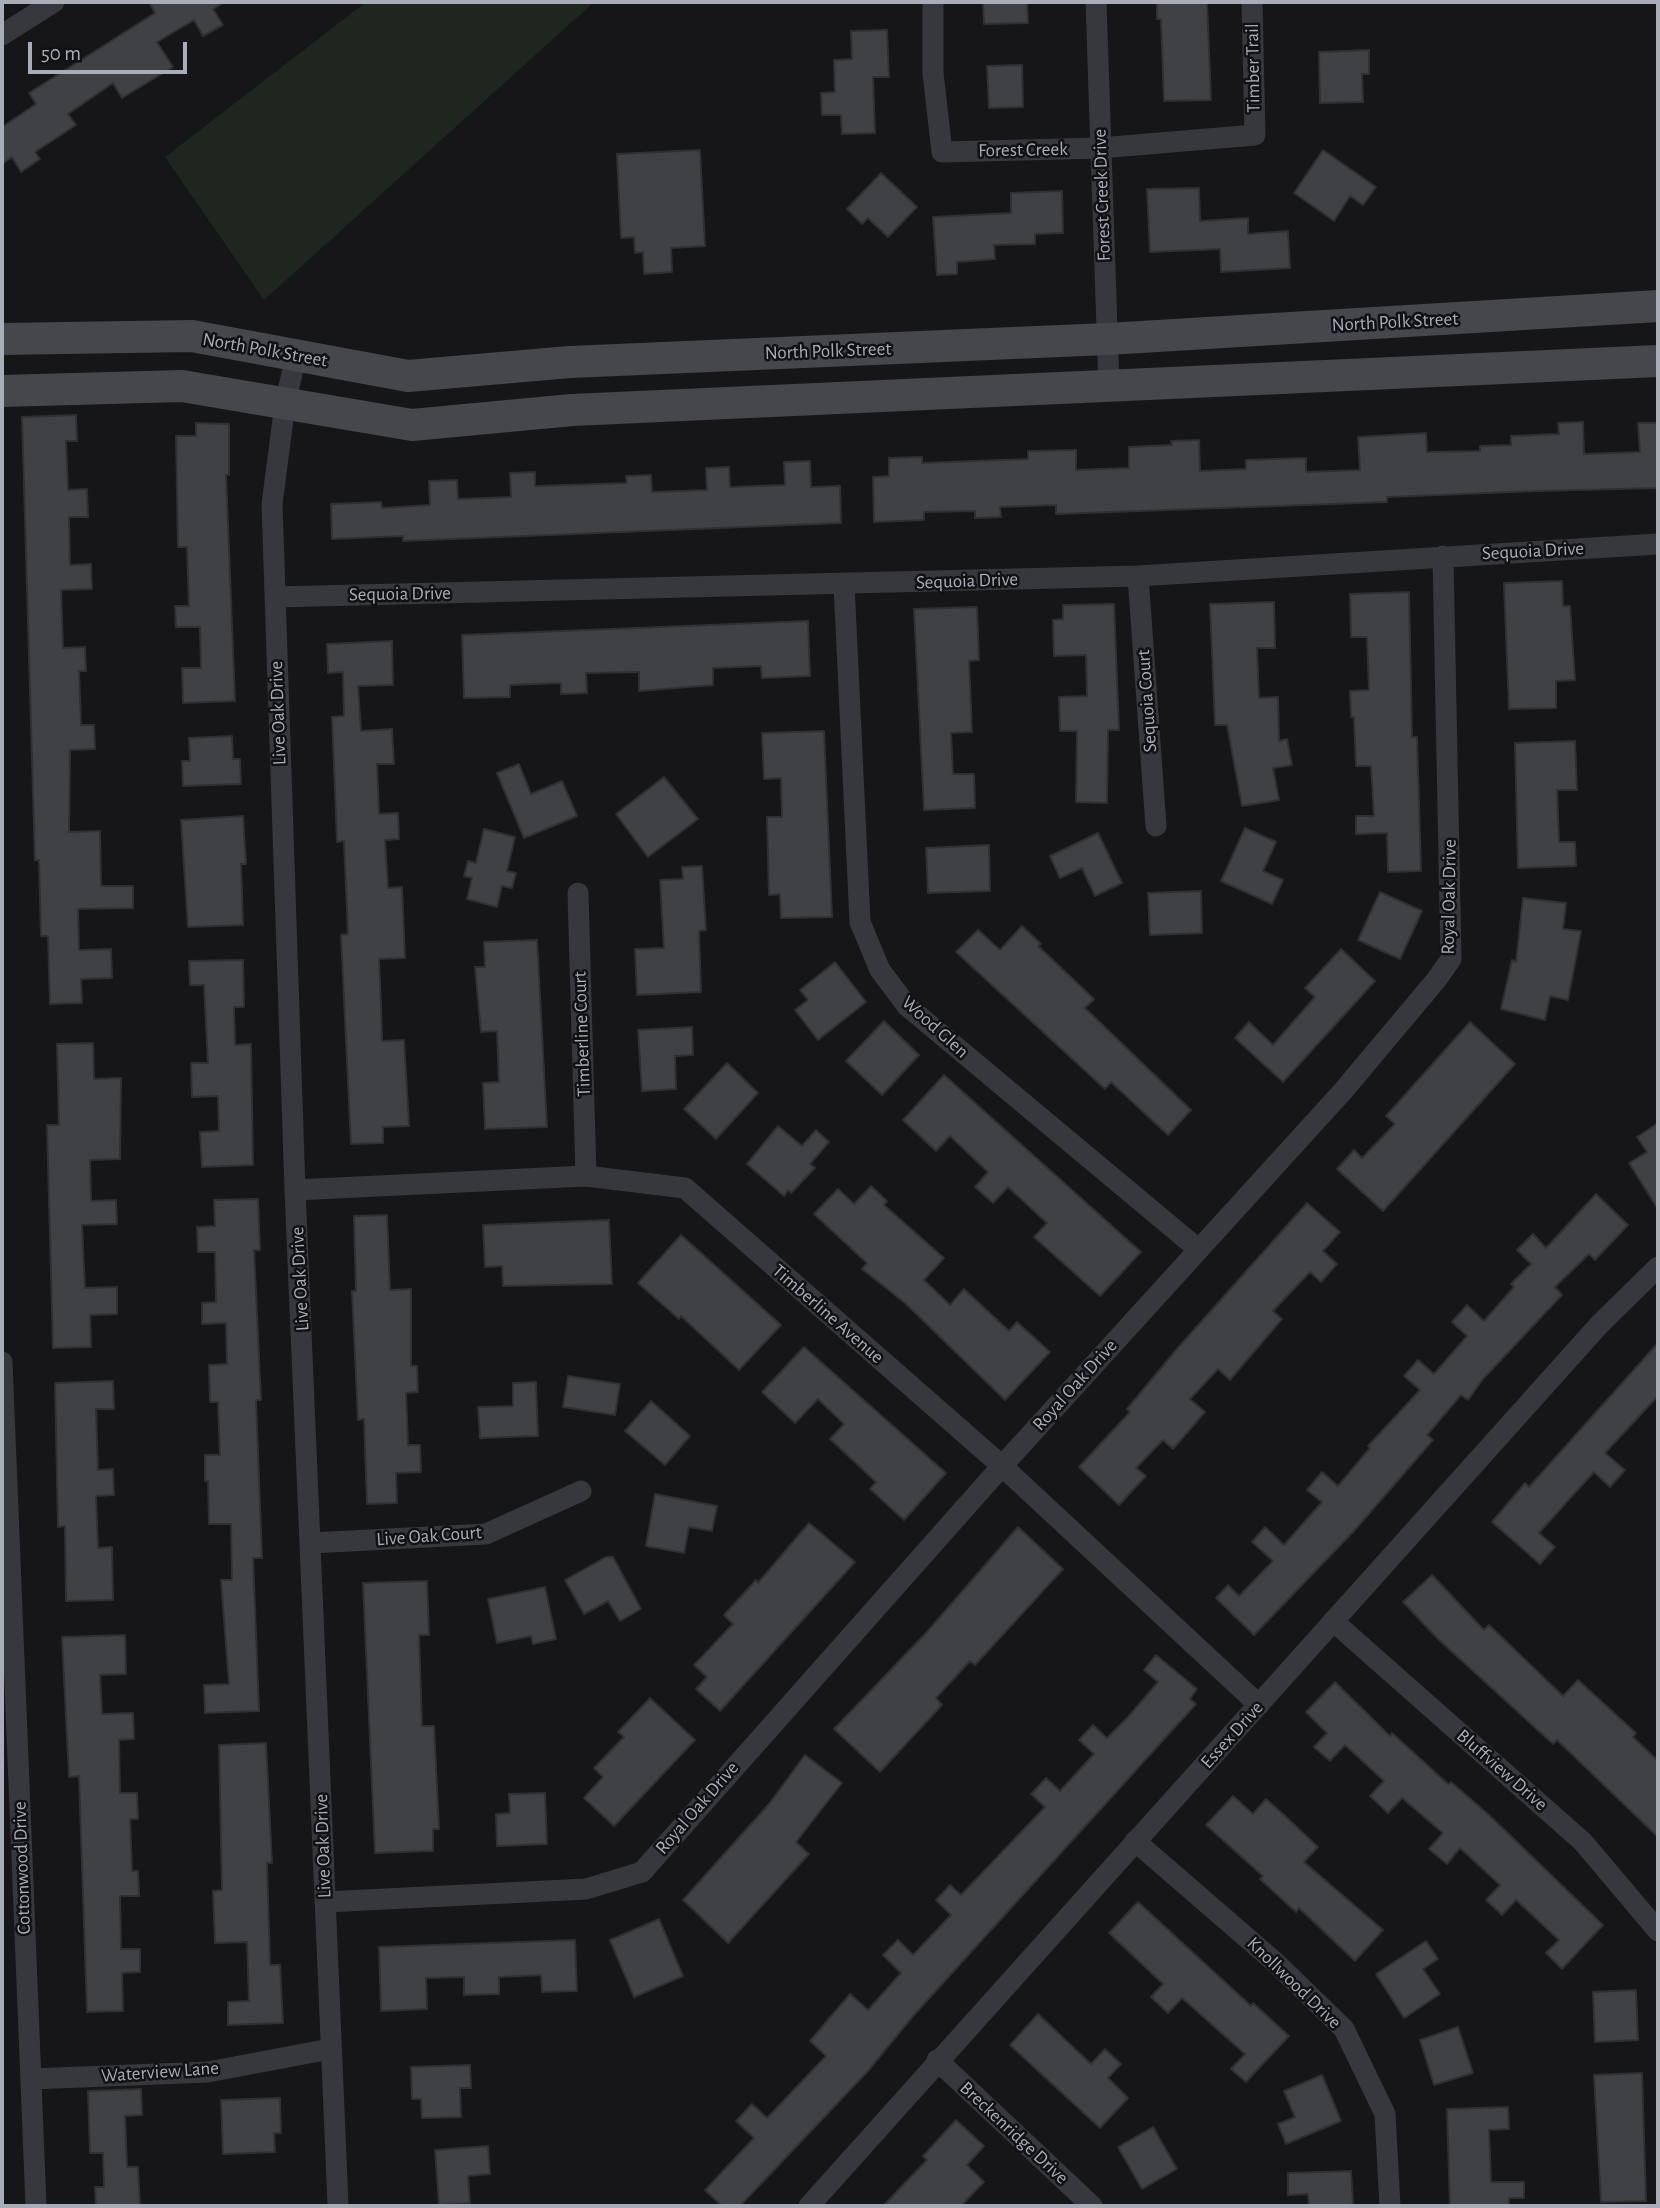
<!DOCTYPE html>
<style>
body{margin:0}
#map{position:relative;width:1660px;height:2208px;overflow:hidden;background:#161618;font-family:"Alegreya Sans",sans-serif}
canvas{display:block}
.frame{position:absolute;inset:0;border:4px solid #a8adb8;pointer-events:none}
.scale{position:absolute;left:28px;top:42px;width:159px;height:32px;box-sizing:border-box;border:4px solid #a8adb8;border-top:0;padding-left:9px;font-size:21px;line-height:24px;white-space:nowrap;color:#a8adb8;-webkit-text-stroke:5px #111113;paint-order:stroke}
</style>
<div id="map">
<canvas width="1660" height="2208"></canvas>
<div class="frame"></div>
<div class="scale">50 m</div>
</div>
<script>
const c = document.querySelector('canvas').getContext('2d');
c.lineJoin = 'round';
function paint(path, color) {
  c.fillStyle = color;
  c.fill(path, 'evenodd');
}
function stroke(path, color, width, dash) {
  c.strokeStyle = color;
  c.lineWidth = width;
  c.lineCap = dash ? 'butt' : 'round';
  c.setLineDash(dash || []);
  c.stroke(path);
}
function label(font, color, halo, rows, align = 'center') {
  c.font = font + ' "Alegreya Sans",sans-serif';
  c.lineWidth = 5;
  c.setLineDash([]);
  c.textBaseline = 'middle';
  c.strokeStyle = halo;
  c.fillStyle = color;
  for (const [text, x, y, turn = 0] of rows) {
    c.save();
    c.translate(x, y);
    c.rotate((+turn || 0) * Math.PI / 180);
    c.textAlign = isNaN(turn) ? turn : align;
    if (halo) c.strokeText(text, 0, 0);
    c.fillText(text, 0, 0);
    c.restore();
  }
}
paint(new Path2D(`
 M366 2H594L264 300 165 157Z`), '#1e261f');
const building = new Path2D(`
 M149 2H225L213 9 223 25 203 36 194 20 157 42 173 67 122 98 113 83 68 114 76 125 35 152 40 159 21 172 12 157 2 164V127L36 104 29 93 155 13Z
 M983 2H1027L1028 23 984 24Z
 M1157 2H1207L1211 100 1164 101 1161 19H1157Z
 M887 30 889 77H873L875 133 842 134 841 115H822L821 93 835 92 834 60 852 59 851 31Z
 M1369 50V74H1362L1363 102 1320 103 1319 52Z
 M1022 65 1023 107 989 108 987 66Z
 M700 150 705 246 671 248 672 272 644 274 643 252 635 253 634 237 621 238 617 154Z
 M1323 150 1376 187 1363 205 1350 196 1334 221 1294 193Z
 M881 173 917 207 888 237 868 218 862 224 847 209Z
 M1199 188 1200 221 1248 218V234L1288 231 1290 268 1221 272 1220 249 1150 252 1147 189Z
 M1062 191 1063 233 1035 234V244L994 245 995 259 957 262V274L937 275 933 217 1011 213V193Z
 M76 415 77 441H66L68 490 87 489 88 517H69L70 565 91 564 92 589 61 590 63 648 85 647 86 671H79L81 725H94L95 749 70 750 69 832 100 831 101 886H133V908L78 909 79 950 111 949 112 978 81 979 82 1003 50 1004 48 936H41L39 860H35L22 417Z
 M1583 422 1584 454 1640 452 1638 423H1658V488L1537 491 1387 497V502L1056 514V505L1000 507 1001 517 975 518V511L924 512V520L874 522 873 477 889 476V458L922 457V463L1028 459V451L1076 450V470L1129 468V447L1172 445 1171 441 1199 440 1200 471 1246 469V460L1306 458V472L1360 470 1358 437 1426 433 1427 452 1480 451V446L1511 445V436L1559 434 1558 423Z
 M196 423 229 424V475H226L235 701 183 703 182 668H201L200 627H176L175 606H189L187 547H178L176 436H196Z
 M810 461 811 487 840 486 841 523 403 541V536L332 539 331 504 381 502 382 508 430 505 429 481 457 480 458 499 511 497 510 473 535 472V486L627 483 626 476 651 475 652 492 707 490 706 468 729 467 730 487 785 485 784 462Z
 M1562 581 1563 606H1570L1575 680 1556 681V708L1509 709 1504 583Z
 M1409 592 1412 737H1417L1421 871 1388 872 1387 833 1356 834V816H1374L1371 766H1356L1354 717H1351L1350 691 1369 690 1367 637H1351L1350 594Z
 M1274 602 1275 648H1257L1259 698 1278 697 1279 741 1287 739 1292 765 1273 768 1279 800 1242 806 1227 725H1215L1210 604Z
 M1114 604 1119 730H1108L1107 803 1076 802 1077 731H1060L1059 697 1087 696 1086 655 1054 656 1053 620 1063 619V605Z
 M977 607 979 660 969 661 972 732 951 733 953 774H974L975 808 924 810 914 609Z
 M808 621 810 676 762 678 761 666 713 668V685L639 691V672L586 673 587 693 561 694V683L510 685V697L464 698 462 635Z
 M392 641 393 685 358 686 361 731 392 729 394 764H377L379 814 398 813 399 839 385 840 388 888 402 887 405 958 379 959 381 1006 382 1041 404 1040 409 1126 383 1127V1143L351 1144 341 935 348 934 344 841 337 842 332 717 344 716 343 672 328 673 327 644Z
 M824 731 832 917 781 918 780 894 769 895 767 817H782L781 778 764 779 762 733Z
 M232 736 233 759H240L241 784 183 786 182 761H190L189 738Z
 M1575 741 1577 790H1557L1559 842H1575L1576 866 1518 868 1515 743Z
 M519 764 531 794 562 781 577 816 524 838 497 773Z
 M664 777 698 819 648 857 616 814Z
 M243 816 246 864H241L243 925 188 927 181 820Z
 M1245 828 1276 842 1263 871 1283 880 1272 904 1221 881Z
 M484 829 515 837 507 871 516 873 512 888 502 886 497 907 467 899 472 878 464 876 468 861 476 863Z
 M1098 833 1122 883 1095 896 1082 868 1060 878 1050 856Z
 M989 845 990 891 928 893 926 848Z
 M702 866 706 930 699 931 701 992 637 995 635 949 664 948 660 880 683 879 682 867Z
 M1201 891 1202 933 1150 935 1148 893Z
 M1380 892 1422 911 1400 959 1358 940Z
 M1523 898 1566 903 1563 929 1581 931 1568 1000 1550 996 1545 1020 1501 1009 1512 960 1516 962Z
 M1022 926 1041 944 1038 946 1094 999 1085 1008 1191 1110 1168 1135 1111 1082 1105 1089 956 952 978 930 1000 950Z
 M537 940 547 1127 485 1129 483 1083 499 1082 497 1031 481 1032 475 967H485L484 942Z
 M1341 949 1375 981 1283 1082 1235 1038 1249 1022 1273 1045 1315 997 1305 988Z
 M243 960 244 1007H234L235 1045 251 1044 253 1165 202 1167 200 1132 219 1131 218 1096 192 1097 191 1063H208L204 985H190L189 961Z
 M835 962 866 1002 818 1040 795 1010 808 1000 800 990Z
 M884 1021 919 1055 882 1095 846 1061Z
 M1470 1022 1515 1064 1383 1211 1337 1169 1354 1150 1362 1158 1395 1124 1386 1116Z
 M692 1027 693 1055 675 1056 676 1089 642 1091 638 1030Z
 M93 1043 94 1079 121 1078 120 1159 90 1160 91 1201 116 1200 117 1224 82 1225 85 1288 117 1287V1314L90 1315 91 1347 53 1348 47 1125H59L57 1044Z
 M727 1063 758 1093 716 1139 684 1109Z
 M944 1075 1141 1252 1100 1296 1034 1237 1047 1223 1008 1187 993 1203 975 1187 988 1172 950 1136 936 1151 903 1120Z
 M1658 1123V1209L1629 1163 1647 1152 1637 1137Z
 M778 1126 802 1146 816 1130 829 1142 810 1164 815 1168 791 1193 788 1190 784 1196 747 1164Z
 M871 1186 887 1201 884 1205 944 1258 924 1280 950 1305 964 1289 1009 1331 1017 1322 1050 1352 1005 1400 905 1303 862 1269 867 1263 814 1214 838 1189 854 1204Z
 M1596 1194 1628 1225 1595 1260 1589 1254 1555 1287 1562 1295 1483 1379 1468 1400 1461 1395 1427 1435 1433 1440 1354 1531 1254 1635 1216 1598 1228 1585 1239 1596 1273 1561 1252 1542 1265 1527 1284 1545 1322 1502 1307 1490 1322 1472 1338 1486 1370 1448 1368 1446 1420 1390 1404 1376 1418 1360 1434 1374 1467 1336 1452 1322 1467 1305 1484 1321 1514 1287 1511 1284 1531 1264 1517 1250 1533 1234 1546 1248Z
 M258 1199 260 1250H254L261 1400H256L262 1558H253L259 1711 205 1713 204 1685 229 1684 221 1580H232L231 1524H209L208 1481H205V1455H220L218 1402H210L209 1365 227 1364 226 1323 202 1324V1303L216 1302 215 1252H198L197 1227 215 1226 214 1200Z
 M1307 1203 1340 1232 1323 1251 1337 1264 1321 1282 1310 1272 1273 1311 1282 1319 1230 1380 1218 1369 1190 1399 1205 1412 1173 1449 1163 1440 1136 1468 1146 1476 1119 1505 1079 1467 1130 1412 1127 1409 1176 1350Z
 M387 1215 390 1290 411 1289V1366H417L418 1392 406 1393 408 1445H420L421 1472 396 1473 397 1503 367 1504 364 1419 358 1420 352 1291H356L354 1216Z
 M609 1220 612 1284 503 1286 502 1266 485 1267 483 1225Z
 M681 1235 781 1325 739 1370 681 1316 679 1319 638 1283Z
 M1658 1343V1396L1605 1453 1625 1470 1610 1487 1594 1472 1573 1495 1539 1533 1555 1547 1540 1564 1492 1522 1525 1483 1529 1487Z
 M804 1347 946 1473 904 1520 870 1489 876 1482 830 1439 844 1424 818 1399 795 1423 762 1392Z
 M568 1376 620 1384 615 1415 563 1407Z
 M113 1381 114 1409H96L98 1470 113 1469 114 1495 96 1496 98 1548 112 1547 113 1600 66 1601 65 1526 58 1527 55 1383Z
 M536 1382 538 1436 480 1438 478 1407 513 1406V1383Z
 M651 1401 690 1436 665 1465 625 1431Z
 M655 1494 717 1506 712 1531 689 1527 684 1553 646 1546Z
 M809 1523 855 1562 720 1711 696 1689 707 1677 694 1665 733 1624 724 1615 756 1580 758 1583Z
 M1018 1527 1063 1569 975 1665 970 1661 936 1698 942 1705 880 1772 834 1729 926 1633Z
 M606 1557H613L641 1609 620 1621 608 1601 584 1614 565 1580Z
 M1432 1575 1484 1630 1489 1625 1563 1696 1578 1680 1636 1733 1633 1737 1658 1761V1837L1557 1740 1553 1744 1438 1639 1403 1602Z
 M427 1581 429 1635H419L422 1726H434L439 1829H433V1851L375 1853 363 1583Z
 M545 1587 556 1639 533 1644 531 1636 497 1643 488 1599Z
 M125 1635 126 1674 100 1675 102 1714 133 1713 134 1739 119 1740 120 1793H137L138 1819H130L132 1871H138L139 1896H120L121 1949H140V1972L122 1973 123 2011 87 2012 79 1776 69 1777 62 1637Z
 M1156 1655 1197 1689 1190 1699 1196 1704 914 2015 868 2071 740 2206H722L705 2190 754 2138 736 2121 752 2104 767 2118 826 2056 810 2041 850 1994 868 2010 901 1973 883 1955 898 1940 913 1955 951 1915 936 1900 950 1885 961 1895 1045 1807 1031 1794 1046 1778 1060 1791 1094 1754 1079 1740 1093 1725 1107 1738 1128 1717 1158 1682 1144 1670Z
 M1335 1682 1390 1736 1392 1733 1448 1784 1451 1782 1489 1815 1603 1925 1562 1969 1546 1953 1559 1940 1516 1900 1502 1915 1486 1900 1500 1885 1460 1848 1447 1864 1429 1849 1443 1833 1402 1798 1388 1813 1370 1796 1384 1781 1345 1745 1330 1761 1314 1747 1327 1733 1306 1712Z
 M650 1698 695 1740 614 1826 584 1798 603 1777 594 1768 624 1737 618 1732Z
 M266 1743 272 1863H267L270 1965H280L283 2023 228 2025V2002L249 2001 247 1942 215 1943 213 1891 222 1890 219 1745Z
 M805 1755 842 1783 796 1842 809 1854 728 1943 683 1900 769 1804Z
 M545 1793 547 1844 497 1846 496 1814 510 1813 509 1794Z
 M1233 1796 1253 1814 1266 1799 1283 1814 1318 1847 1304 1862 1383 1930 1355 1961 1299 1908 1296 1912 1260 1879 1263 1876 1206 1825Z
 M1138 1902 1251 2006 1253 2003 1289 2036 1246 2082 1231 2069 1245 2054 1182 1998 1168 2013 1151 1997 1163 1984 1109 1933Z
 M659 1919 683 1976 634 1997 610 1940Z
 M575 1940 577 1991 542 1992 541 1975 499 1977V1994L464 1995V1977L426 1978 427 2009 381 2011 379 1947Z
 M1426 1941 1438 1959 1423 1969 1440 1994 1404 2018 1376 1974Z
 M1636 1990 1638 2040 1595 2042 1593 1992Z
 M1038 2014 1091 2064 1105 2049 1121 2064 1108 2078 1128 2098 1100 2128 1010 2045Z
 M1458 2027 1473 2073 1434 2085 1420 2040Z
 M470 2065 471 2088H460L461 2117 422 2118 421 2099H412L411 2067Z
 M1642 2073 1646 2201 1601 2202 1594 2075Z
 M1322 2075 1341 2121 1286 2144 1278 2124 1295 2117 1284 2091Z
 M141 2089 142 2115 125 2116 127 2167H138L140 2206H96L95 2187H104L103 2153H90L88 2091Z
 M280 2098 281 2133H274L275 2152 223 2154 221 2100Z
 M1508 2107 1509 2129 1489 2130 1491 2182H1524V2198H1509V2206H1450L1447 2109Z
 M956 2120 984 2146 967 2165 984 2182 961 2206H883L927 2160 923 2156Z
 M1153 2127 1177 2169 1142 2189 1118 2147Z
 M488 2146 490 2174 468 2176 470 2203 439 2205 435 2150Z
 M1351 2171 1353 2206H1309L1308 2194 1288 2195V2173Z`);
paint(building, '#404145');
stroke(building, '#303034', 2);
stroke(new Path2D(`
 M933 2V73L942 152 1100 148 1255 135 1252 2
 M1096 2 1109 388
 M2 35 54 2
 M296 356 285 404 272 504 295 1190 338 2204
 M1138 576 1156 826
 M844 584 860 922 880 970 907 1006 1198 1249
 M275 597 1138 576 1658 544
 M578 893 586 1176
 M295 1190 586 1176 685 1188 1002 1466 1259 1705
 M2 1362 36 2206
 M311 1543 486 1534 581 1491
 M1333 1621 1583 1842 1658 1931
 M1135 1841 1276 1963 1344 2029 1385 2114 1390 2206
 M325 1902 586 1889 642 1872 1002 1466 1343 1091 1437 979 1451 959 1443 556
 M937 2060 1092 2206
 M31 2079 208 2072 330 2049
 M809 2206 1599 1325 1658 1267`), '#37383d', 21);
stroke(new Path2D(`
 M2 339 192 336 408 376 570 362 1107 339 1658 306
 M2 391 182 386 412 425 572 410 1658 361`), '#45474d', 32);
label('19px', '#a8adb8', '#111113', [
 ["Timber Trail",1253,68,-91],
 ["Forest Creek",1023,150,-1],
 ["Forest Creek Drive",1102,195,-92],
 ["North Polk Street",1395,322,-3],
 ["North Polk Street",265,350,10],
 ["North Polk Street",828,351,-2],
 ["Sequoia Drive",1533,551,-3],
 ["Sequoia Drive",967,581,-2],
 ["Sequoia Drive",400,594,-1],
 ["Sequoia Court",1147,701,-94],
 ["Live Oak Drive",278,713,-92],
 ["Royal Oak Drive",1449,897,-89],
 ["Wood Glen",935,1027,42],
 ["Timberline Court",582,1034,-92],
 ["Live Oak Drive",300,1279,-93],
 ["Timberline Avenue",828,1314,41],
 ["Royal Oak Drive",1075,1385,-48],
 ["Live Oak Court",429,1536,-4],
 ["Essex Drive",1232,1735,-48],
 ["Bluffview Drive",1502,1770,41],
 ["Royal Oak Drive",697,1808,-49],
 ["Live Oak Drive",323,1846,-92],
 ["Cottonwood Drive",22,1868,-92],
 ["Knollwood Drive",1294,1983,44],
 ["Waterview Lane",160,2072,-4],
 ["Breckenridge Drive",1014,2133,43]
]);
</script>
